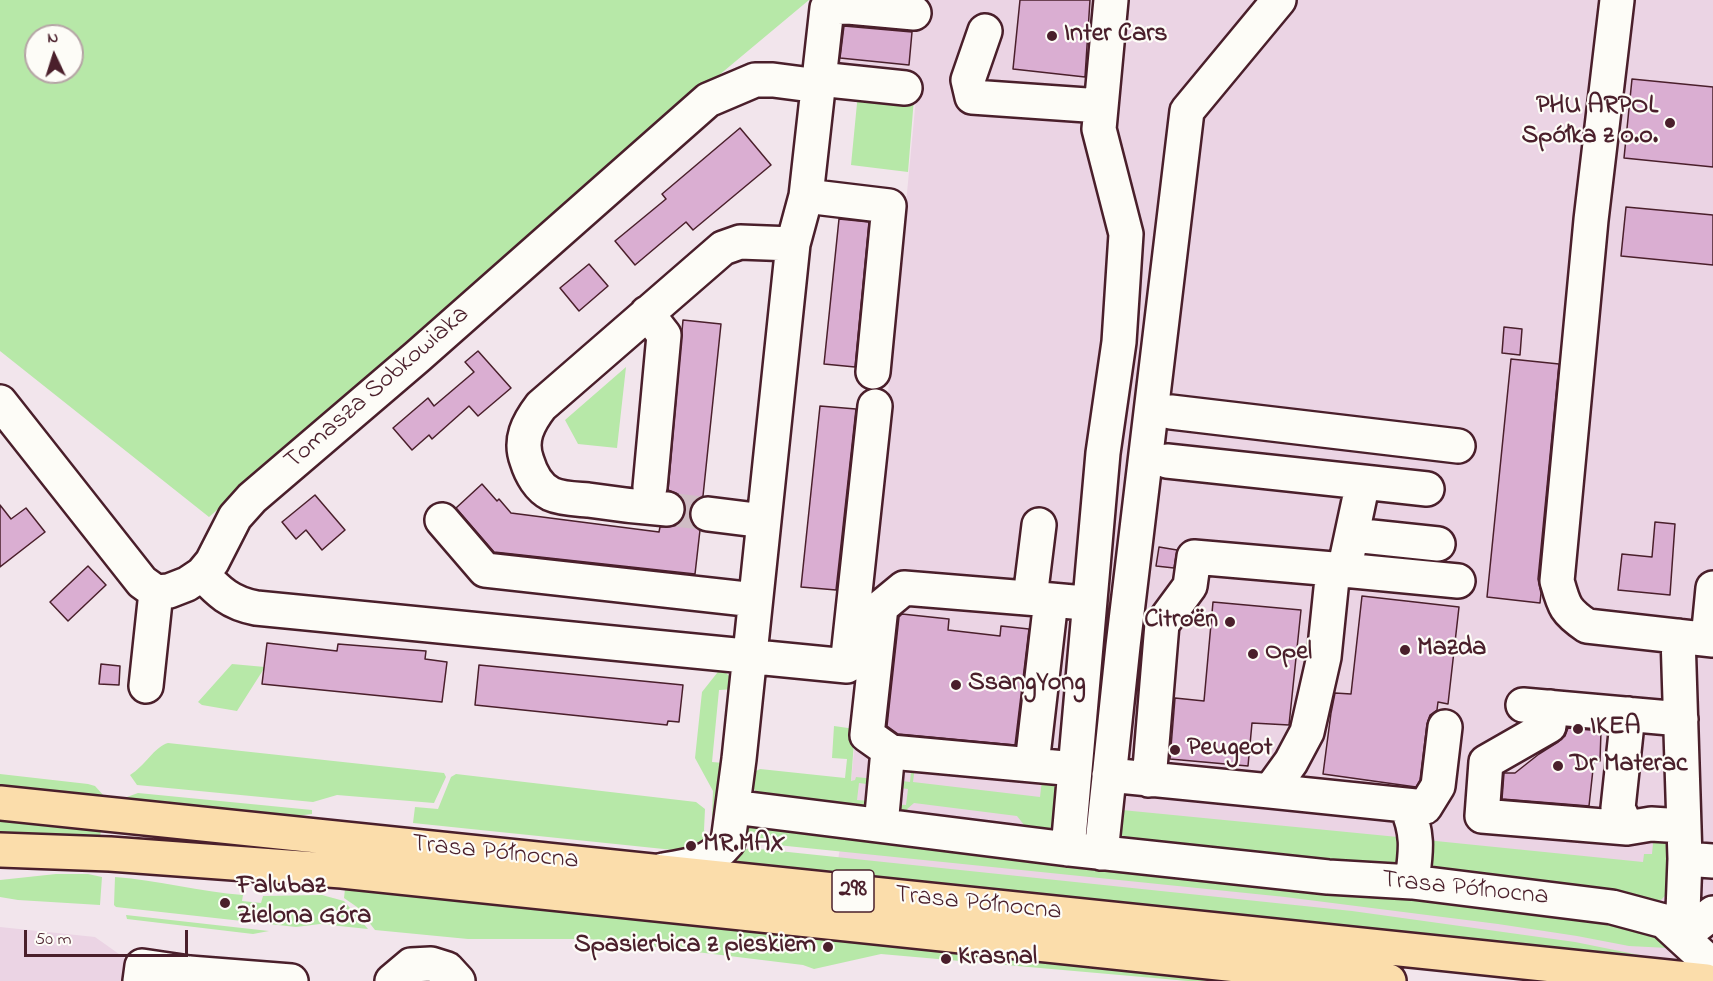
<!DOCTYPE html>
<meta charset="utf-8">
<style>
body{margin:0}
#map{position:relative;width:1713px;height:981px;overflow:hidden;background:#f2e5ec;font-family:"Indie Flower",sans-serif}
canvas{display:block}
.north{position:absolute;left:24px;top:24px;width:60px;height:60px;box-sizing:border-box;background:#fdfcf7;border:2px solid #b5a4a5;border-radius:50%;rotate:356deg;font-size:16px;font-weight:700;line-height:24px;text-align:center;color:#4a1f2b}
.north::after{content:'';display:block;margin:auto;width:21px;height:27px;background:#4a1f2b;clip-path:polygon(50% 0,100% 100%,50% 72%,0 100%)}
.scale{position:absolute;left:24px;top:930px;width:164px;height:27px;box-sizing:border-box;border:3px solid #4a1f2b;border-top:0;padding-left:8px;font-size:18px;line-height:21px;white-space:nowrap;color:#4a1f2b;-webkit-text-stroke:4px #fdfcf7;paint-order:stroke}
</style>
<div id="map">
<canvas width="1713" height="981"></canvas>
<div class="north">N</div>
<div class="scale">50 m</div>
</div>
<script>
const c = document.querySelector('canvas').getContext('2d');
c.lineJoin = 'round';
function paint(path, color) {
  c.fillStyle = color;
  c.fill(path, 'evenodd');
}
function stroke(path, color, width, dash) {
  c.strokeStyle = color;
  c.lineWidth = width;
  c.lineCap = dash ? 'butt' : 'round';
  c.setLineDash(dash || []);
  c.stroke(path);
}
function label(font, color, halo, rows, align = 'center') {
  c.font = font + ' "Indie Flower",sans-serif';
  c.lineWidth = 4.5;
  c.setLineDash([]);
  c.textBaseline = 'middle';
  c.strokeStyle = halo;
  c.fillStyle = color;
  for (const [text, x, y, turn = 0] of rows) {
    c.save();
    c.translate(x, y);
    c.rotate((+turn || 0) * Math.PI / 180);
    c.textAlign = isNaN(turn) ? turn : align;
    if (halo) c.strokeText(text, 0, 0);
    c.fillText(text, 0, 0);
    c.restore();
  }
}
paint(new Path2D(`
 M838 0H1713V981L831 902 851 782 916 98 829 89Z
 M0 927 95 937 126 959 124 981H0Z`), '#ebd4e4');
paint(new Path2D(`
 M0 0H809L706 86 209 517 0 351ZM36 36H72V72H36Z
 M858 93 914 98 908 172 851 165Z
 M626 367 617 448 578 444 565 420Z
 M232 664 265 667 237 711 202 705 198 702Z
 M721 668 729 676 735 689 719 690 712 762 724 763 716 831 712 815 713 791 695 758 702 692Z
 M834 726 855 729 851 781 855 780 856 777 875 779 874 785 859 783 857 800 871 801 868 808 759 794C751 787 750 783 752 773L760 769 845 778 847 759 832 758Z
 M168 743 444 773 446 777 434 803 337 795 313 802 137 785 130 775C144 767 155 746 168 743Z
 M912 762 915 766 913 782 1040 797 1042 780 1057 781V820L1047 831 1032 835 1017 816 914 803 907 809 913 817 901 818 894 804 906 805 908 789 893 787 894 780 910 782Z
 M0 774 88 784 95 786 104 796 103 801 0 792Z
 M456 774 696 802 705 809 704 830 709 843 683 851 413 823 415 807 438 809 451 777Z
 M138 793 312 810V814L282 818 126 804 127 797Z
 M1122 810 1408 838 1399 865 1393 869 1128 842 1121 835 1116 825Z
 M0 815 101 826 100 842 0 839Z
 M751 825 1418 897 1618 916 1663 939 1668 948 1629 946 1577 936 1498 924 1285 897 738 841Z
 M1654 833 1663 837 1672 846 1671 889 1662 899 1652 904 1437 875 1430 866 1426 840 1643 862 1644 854H1652Z
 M750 848 1352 911 1575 942 1669 961 734 867V853Z
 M56 874H88L102 877 100 905 18 900 0 897V880Z
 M115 877C158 880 200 892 243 895L242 901 261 903 263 896 322 895 344 901 368 929 320 924 296 927 116 907 114 905Z
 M358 885 1282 981H1188L881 954 814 969 803 965 590 939H468L375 930 357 907 344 898 345 889 356 890Z
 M126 915 269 931 253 934 127 919Z`), '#b7e8a8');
const building = new Path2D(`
 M1020 0H1090L1085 77 1013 69Z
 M844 26 912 32 909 65 840 58Z
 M1632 79 1713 87V167L1624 158Z
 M740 128 771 165 693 230 686 222 635 265 615 241 666 199 662 194Z
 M1626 207 1713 215V265L1621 256Z
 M839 219 869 222 855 367 824 364Z
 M589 264 608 286 579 311 560 288Z
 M683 320 721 324 703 496 693 502 689 512 691 522 700 530 695 574 494 552 456 508 482 484 497 501 499 499 511 513 659 532 660 527 675 526 682 520 686 511 684 501 678 494 668 490Z
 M1504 327 1522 329 1520 355 1502 353Z
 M478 351 511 388 478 416 469 406 432 439 429 435 412 450 393 428 428 398 434 406 474 372 465 362Z
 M1511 359 1559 364 1538 579 1541 593 1540 603 1487 597Z
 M820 406 856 409 836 590 801 587Z
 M315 495 345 530 322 550 306 530 296 539 282 522Z
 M0 505 11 519 26 508 45 532 0 567Z
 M1655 522 1675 524 1670 595 1618 590 1622 554 1652 557Z
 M1159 547 1177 550 1174 568 1156 566Z
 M88 566 106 585 68 621 50 602Z
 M1362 596 1459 607 1448 704 1438 702 1437 710 1430 715 1427 724 1420 780 1416 787 1323 774 1331 713 1335 693 1351 694Z
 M1213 602 1301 610 1289 725 1252 723 1248 766 1170 759 1175 698 1204 701Z
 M902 614 949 619 948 630 1000 636 1001 626 1029 629 1015 745 898 734 887 726 899 617Z
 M267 643 337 651 338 644 426 651 425 659 447 662 442 702 262 684Z
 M101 664 120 666 119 685 99 684Z
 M479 665 683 685 679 722 668 721 667 725 475 705Z
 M1568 728 1601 731 1600 761 1594 760 1589 806 1502 799 1504 773H1515L1539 754 1558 742 1565 736Z`);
paint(building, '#daaed2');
stroke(building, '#4a1f2b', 1.5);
stroke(new Path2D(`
 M667 509 708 514`), '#d0bdc5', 33, [33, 16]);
const minor = new Path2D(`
 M1617 0 1591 220 1557 581C1564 606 1565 611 1587 626L1713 640
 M985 31 968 80 972 97 1101 106
 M819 79 905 88
 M806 196 889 206 873 372
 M647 313 664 335 650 487
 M0 402 142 582 156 592 169 591 187 584 202 574 212 562 235 517 252 498 417 357 708 100 755 80H773L819 86
 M1171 412 1458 446
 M1167 461 1363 482 1344 571
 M1363 482 1427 489
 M667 509C640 507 614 504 588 500 577 499 562 499 551 494 539 488 531 474 527 461 519 440 528 423 541 406L723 248 740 242 793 244
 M708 514 764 521
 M442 520 485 570 755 600
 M1353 535 1438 544
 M1333 569 1458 581
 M202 574C219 592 230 603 256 608L847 666 875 406
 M1030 598 1039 525
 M1678 636 1685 859
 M1708 639 1713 588
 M146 686 156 592
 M1523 705 1681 719
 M1550 707 1549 726 1486 762 1482 816 1627 828 1651 824 1684 826
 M891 752 867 735 881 607 904 588 1051 600
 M1032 764 1051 600 1073 602
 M1109 775 1270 791 1291 762 1307 732 1324 657 1333 569 1194 557 1190 586 1162 624 1149 780
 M1270 791 1425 807 1438 786 1445 727
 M1406 805C1419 835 1416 851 1412 882
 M733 807 1068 849 1328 877 1412 882 1612 907 1664 921 1713 966
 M881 825 887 761 891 752 1075 769
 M1627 828 1618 808 1628 714
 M1068 849 1103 453 1119 342 1126 234 1099 129 1111 0
 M1101 853 1123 646 1187 111 1279 0
 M663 870C689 866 711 863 728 842L739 759 793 244 806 196 827 8 848 7 914 13
 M1682 937 1685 859 1713 861
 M1682 937 1713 913
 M140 981 142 966 189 973 291 981
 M392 981 411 965 431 964 447 969 458 981`);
const major = new Path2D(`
 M0 803 1706 981
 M0 850 110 854 342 871 1389 981`);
stroke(minor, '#4a1f2b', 38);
stroke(major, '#4a1f2b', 38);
stroke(minor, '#fdfcf7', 33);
stroke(major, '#fbddab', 33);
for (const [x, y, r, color] of [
 [1052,36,6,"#4a1f2b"],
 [1670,123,6,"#4a1f2b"],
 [1230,622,6,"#4a1f2b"],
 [1405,650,6,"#4a1f2b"],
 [1253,654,6,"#4a1f2b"],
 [956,685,6,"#4a1f2b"],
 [1578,729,6,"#4a1f2b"],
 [1175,750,6,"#4a1f2b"],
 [1558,766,6,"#4a1f2b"],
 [691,846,6,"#4a1f2b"],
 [225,903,6,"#4a1f2b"],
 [828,947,6,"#4a1f2b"],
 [946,959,6,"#4a1f2b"]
]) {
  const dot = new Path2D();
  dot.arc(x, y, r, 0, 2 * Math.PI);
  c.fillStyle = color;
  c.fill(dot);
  stroke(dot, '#fdfcf7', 2);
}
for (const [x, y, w] of [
 [853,891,42]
]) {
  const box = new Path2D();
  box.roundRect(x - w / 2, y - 21, w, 42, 4.5);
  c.fillStyle = '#fdfcf7';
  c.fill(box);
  stroke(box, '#4a1f2b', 1.5);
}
label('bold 24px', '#4a1f2b', null, [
 ["298",853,891]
]);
label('bold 26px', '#4a1f2b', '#fdfcf7', [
 ["Inter Cars",1064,36],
 ["PHU ARPOL",1658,108,"right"],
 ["Spółka z o.o.",1658,138,"right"],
 ["Citroën",1218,622,"right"],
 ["Mazda",1417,650],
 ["Opel",1265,654],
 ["SsangYong",968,685],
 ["IKEA",1590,729],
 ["Peugeot",1187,750],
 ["Dr Materac",1570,766],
 ["MR.MAX",703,846],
 ["Falubaz",237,888],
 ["Zielona Góra",237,918],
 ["Spasierbica z pieskiem",816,947,"right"],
 ["Krasnal",958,959]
], 'left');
label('26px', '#4a1f2b', '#fdfcf7', [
 ["Tomasza Sobkowiaka",378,389,-41],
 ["Trasa Północna",495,854,6],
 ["Trasa Północna",1465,890,6],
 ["Trasa Północna",978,905,6]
]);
</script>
